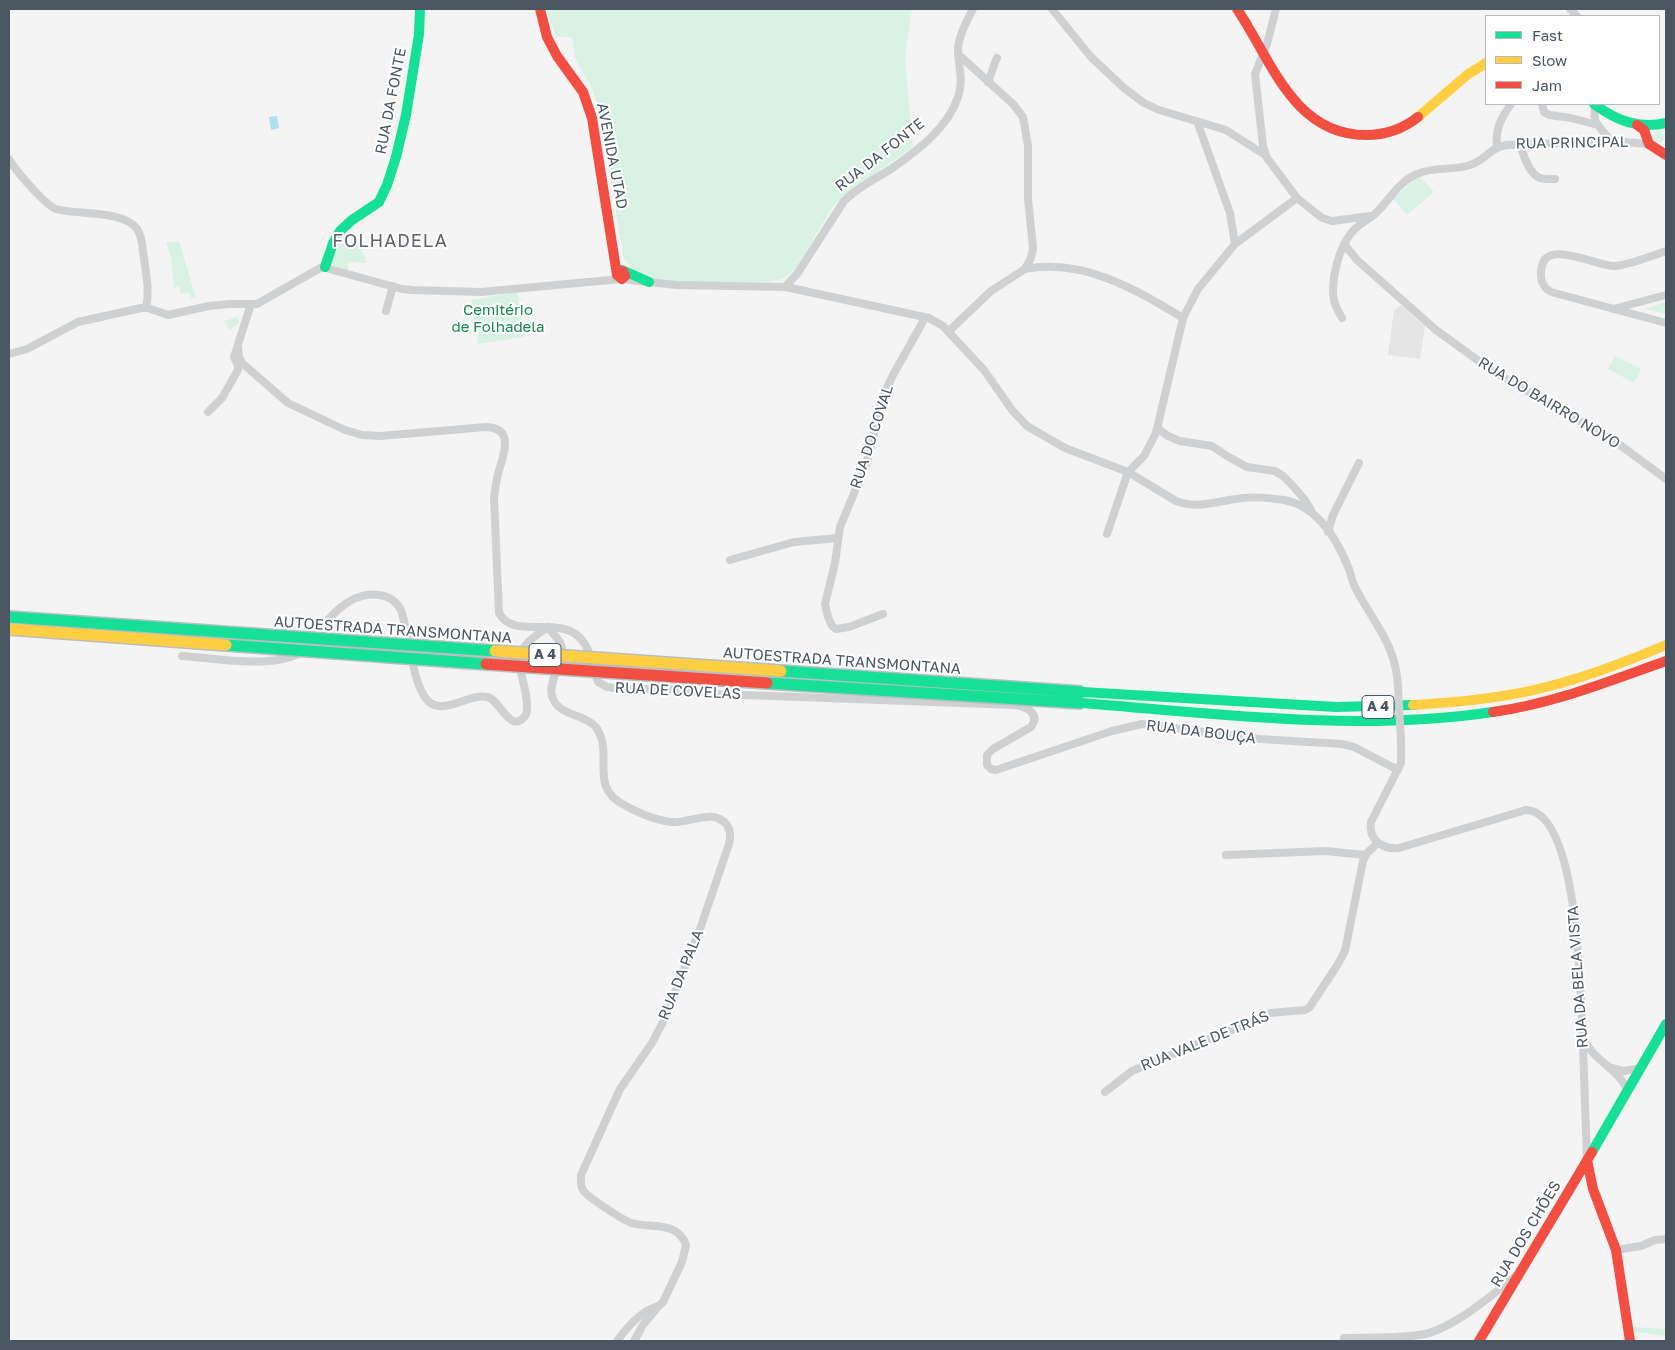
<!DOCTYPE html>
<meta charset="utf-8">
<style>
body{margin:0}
#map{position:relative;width:1675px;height:1350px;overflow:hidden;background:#f4f4f4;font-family:"Golos Text",sans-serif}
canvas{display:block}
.frame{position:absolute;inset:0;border:10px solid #4a5661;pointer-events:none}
.legend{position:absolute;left:1485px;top:15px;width:175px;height:90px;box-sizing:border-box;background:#fff;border:1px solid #b7bbc0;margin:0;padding:6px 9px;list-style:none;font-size:15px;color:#4a5661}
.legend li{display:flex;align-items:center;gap:10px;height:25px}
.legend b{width:25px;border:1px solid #b7bbc0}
</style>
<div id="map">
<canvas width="1675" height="1350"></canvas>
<div class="frame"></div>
<ul class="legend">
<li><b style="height:6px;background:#16e098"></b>Fast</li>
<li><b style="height:6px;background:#ffcf43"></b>Slow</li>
<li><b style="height:6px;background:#f24e42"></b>Jam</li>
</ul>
</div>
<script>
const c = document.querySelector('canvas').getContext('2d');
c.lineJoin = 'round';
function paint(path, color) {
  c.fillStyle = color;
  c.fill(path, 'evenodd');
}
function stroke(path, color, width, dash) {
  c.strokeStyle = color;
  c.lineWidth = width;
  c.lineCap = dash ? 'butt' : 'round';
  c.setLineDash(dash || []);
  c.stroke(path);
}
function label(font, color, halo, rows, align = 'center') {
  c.font = font + ' "Golos Text",sans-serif';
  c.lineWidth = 4;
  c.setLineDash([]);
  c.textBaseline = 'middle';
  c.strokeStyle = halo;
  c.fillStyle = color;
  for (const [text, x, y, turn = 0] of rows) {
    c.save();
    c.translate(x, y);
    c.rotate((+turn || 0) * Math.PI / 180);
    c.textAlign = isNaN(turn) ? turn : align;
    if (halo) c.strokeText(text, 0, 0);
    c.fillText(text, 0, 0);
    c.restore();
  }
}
paint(new Path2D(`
 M1401 305 1425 326 1420 359 1388 355 1394 310Z`), '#e6e5e6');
paint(new Path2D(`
 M547 9H912L905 57 913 147 843 196 832 208 797 266 786 277 779 280 764 282H678C659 280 632 276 623 256L601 118 593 91 575 58 572 37H556Z
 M1652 137a6 6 0 1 1 12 0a6 6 0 1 1-12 0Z
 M1419 176 1434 192 1407 215 1393 199Z
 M345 231 351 248 360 245 367 263 348 262V271L335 266 331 261 339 237Z
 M179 241 196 298H191L189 292 181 294 179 286 174 288 171 257 166 243Z
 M517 292 524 337 478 344 471 300Z
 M1666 302V314L1645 309Z
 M238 317 239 323 230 330 224 321Z
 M1615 356 1641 369 1634 383 1608 369Z
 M1633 1327 1666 1329V1336L1633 1332Z`), '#d9f2e3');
paint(new Path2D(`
 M277 116 279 128 271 130 269 117Z`), '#aee2f0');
stroke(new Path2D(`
 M1052 9 1091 57 1124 88 1144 103 1159 110 1226 130 1265 155
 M1276 9 1267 44 1255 74 1263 146 1267 158 1297 198 1322 218 1332 221 1370 216
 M1570 9 1577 16
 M988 82C992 73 993 66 997 58
 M1542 104 1544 112 1549 115 1571 118 1598 125
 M1596 105C1590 124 1602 127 1610 141
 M1197 121 1230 213 1235 244
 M1520 144C1523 154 1528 171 1538 177 1543 180 1550 179 1555 179
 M1497 147C1495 129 1501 118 1511 104
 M9 159C15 170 45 205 56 209 76 215 124 210 137 229 143 237 142 249 144 258 146 275 150 291 146 308
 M1344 244 1357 260 1436 330 1494 372 1595 430 1620 445 1666 479
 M1666 251C1651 256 1629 265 1614 266 1594 266 1538 233 1541 277 1542 284 1545 289 1551 292L1666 323
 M1025 269C1083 258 1135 289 1183 318
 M622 279 676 285 786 287 929 318 943 326 984 370 1012 410 1027 426 1065 448 1128 472 1176 501C1197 509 1214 502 1235 499 1252 496 1268 498 1284 500 1318 506 1337 539 1349 569 1351 575 1352 581 1355 587 1373 623 1396 643 1398 687
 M785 287 797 274 844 201C858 187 875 179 891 169 917 151 948 128 958 97 964 80 958 66 958 48 959 35 967 20 973 9
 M1613 309 1666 295
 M386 311 393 286
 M1342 318C1339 313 1336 307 1334 301 1330 281 1339 247 1352 232 1359 223 1371 219 1379 210 1391 197 1400 181 1417 174 1434 166 1453 171 1470 165 1484 161 1491 147 1506 145L1610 141 1649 144
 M948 332 991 291 1025 269 1031 258 1033 248 1028 199V146L1023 117 1013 104 959 55
 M238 347 239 357 242 363 288 403 345 430 362 435 380 436 486 427C516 428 503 456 498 474 496 482 495 490 494 498L499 613C517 646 576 602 591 659
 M9 354 27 349 78 322 141 308H148L168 315 209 306 229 304H257L322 267 402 289 412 290 481 292 621 279
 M208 412 222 398 238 370V366L234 357 251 304
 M1157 428 1168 436 1180 441 1212 446 1227 456 1247 467 1275 471 1283 476 1293 486 1305 500 1311 510
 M1128 472 1144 456 1156 433 1183 318 1198 289 1235 244 1297 198
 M1328 532 1333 515 1359 463
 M1107 534 1128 472
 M730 560 794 542 838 538
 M883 614 849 627 836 629 832 626 828 617 825 604 835 563 840 527 867 462 883 396 893 375 925 318
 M548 627 560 642 562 648C562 663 548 683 552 696 558 718 590 713 599 732 612 760 589 788 626 806 639 813 658 821 673 822 690 824 713 807 727 825 731 831 731 837 729 844L699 932 664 1020 652 1043 620 1089 581 1175C581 1180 580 1186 583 1190 586 1196 624 1221 632 1223 652 1229 677 1220 686 1245L682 1262 663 1302C658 1308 651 1308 645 1312 633 1320 625 1330 617 1341
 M313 639C328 618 349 591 379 595 389 596 396 601 401 610 409 633 412 685 428 701 444 716 469 693 487 697 500 699 510 735 525 716 532 707 520 672 518 660 522 644 535 636 548 627
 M182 656C213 658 277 670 302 651
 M594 670 598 682 607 687 621 689H673L718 694 1014 705C1025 706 1041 713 1031 727L993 749 987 755V765L991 769 996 770 1112 731 1142 724 1260 739 1342 744 1354 747 1398 770
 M1401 741V763L1371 822C1368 839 1382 850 1399 848L1526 810C1580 811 1581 1006 1583 1046 1584 1084 1586 1122 1587 1160
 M1226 855 1326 851 1365 855
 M1584 1040C1594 1061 1619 1069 1628 1091
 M1609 1067 1624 1071 1641 1068
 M1105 1092 1132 1071 1258 1019 1270 1013 1305 1010 1309 1008 1338 964 1345 951 1363 861 1367 853 1378 843
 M1616 1250 1641 1246 1655 1240 1666 1239
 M1344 1338C1368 1337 1402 1339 1425 1334 1455 1327 1492 1295 1516 1276
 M634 1341 643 1325 658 1307`), '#ced0d2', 8);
stroke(new Path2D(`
 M1594 104C1617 121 1638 129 1666 123
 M325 267 333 243 340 231 352 220 379 202 387 185 396 157 406 115 419 34 420 9
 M622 270 649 282
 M1082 692 1336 707 1413 705
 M1082 703C1218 714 1357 732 1493 712
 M1592 1152 1666 1024`), '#16e098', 10);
stroke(new Path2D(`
 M1418 117 1467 75 1486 63
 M1413 705C1459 702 1506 698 1550 686 1590 676 1628 661 1666 645`), '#ffcf43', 10);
stroke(new Path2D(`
 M540 9 547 37 557 56 583 92 592 118 617 275 622 279 625 276 623 271
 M1237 9C1271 59 1293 135 1366 135 1385 135 1403 129 1418 117
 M1637 125 1644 130 1649 144 1666 155
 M1493 712C1553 704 1609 681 1666 661
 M1587 1160 1593 1189 1616 1250 1630 1341
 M1479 1341 1592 1152`), '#f24e42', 10);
const fastBridge = new Path2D(`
 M9 617 495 651
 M226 645 486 664
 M781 671 1082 692
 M767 683 1082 703`);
const slowBridge = new Path2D(`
 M9 629 226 645
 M495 651 781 671`);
const jamBridge = new Path2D(`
 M486 664 767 683`);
stroke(fastBridge, '#b9bec3', 14, []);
stroke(slowBridge, '#b9bec3', 14, []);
stroke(jamBridge, '#b9bec3', 14, []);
stroke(new Path2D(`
 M1398 687 1401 741`), '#ced0d2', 8);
stroke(fastBridge, '#16e098', 11);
stroke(slowBridge, '#ffcf43', 11);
stroke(jamBridge, '#f24e42', 11);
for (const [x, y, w] of [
 [545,655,32],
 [1378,707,32]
]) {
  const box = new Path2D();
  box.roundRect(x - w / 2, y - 11.5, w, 23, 4);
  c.fillStyle = '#fff';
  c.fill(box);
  stroke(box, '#4a5661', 1);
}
label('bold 14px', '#4a5661', null, [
 ["A 4",545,655],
 ["A 4",1378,707]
]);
label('15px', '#4a5661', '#fff', [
 ["RUA DA FONTE",391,101,-79],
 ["RUA PRINCIPAL",1572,143,-1],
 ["RUA DA FONTE",880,155,-38],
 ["AVENIDA UTAD",612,156,79],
 ["RUA DO BAIRRO NOVO",1549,403,31],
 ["RUA DO COVAL",872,437,-72],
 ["AUTOESTRADA TRANSMONTANA",393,630,4],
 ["AUTOESTRADA TRANSMONTANA",842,661,4],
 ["RUA DE COVELAS",678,691,3],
 ["RUA DA BOUÇA",1201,732,7],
 ["RUA DA PALA",681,975,-68],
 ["RUA DA BELA VISTA",1578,977,-94],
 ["RUA VALE DE TRÁS",1205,1041,-22],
 ["RUA DOS CHÕES",1526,1234,-59]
]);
label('15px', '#17864f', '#fff', [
 ["Cemitério",498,310],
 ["de Folhadela",498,327]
]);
c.letterSpacing = '1px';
label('18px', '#5f6368', '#fff', [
 ["FOLHADELA",390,241]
]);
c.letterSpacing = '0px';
</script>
